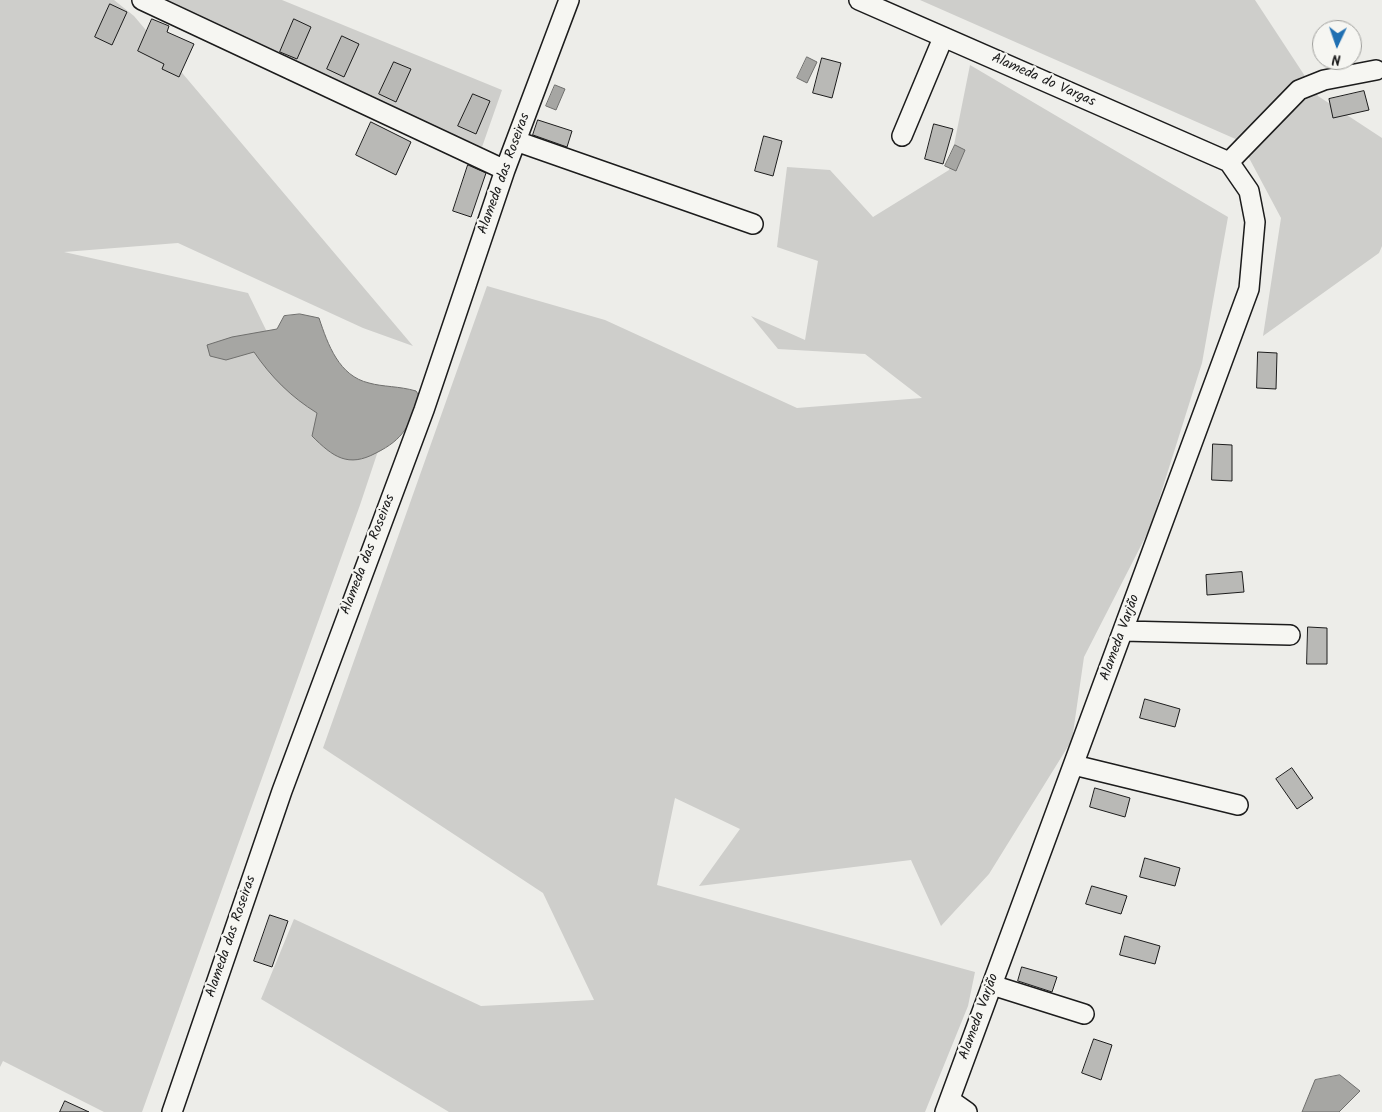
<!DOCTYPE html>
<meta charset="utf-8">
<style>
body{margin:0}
#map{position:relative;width:1382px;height:1112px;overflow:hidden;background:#edede9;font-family:Kalam,sans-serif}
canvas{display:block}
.north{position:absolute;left:1312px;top:20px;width:50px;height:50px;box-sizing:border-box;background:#f6f6f2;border:1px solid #9f9f9c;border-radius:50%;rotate:183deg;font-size:14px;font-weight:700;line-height:20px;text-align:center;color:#1c1c1c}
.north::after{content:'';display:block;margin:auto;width:18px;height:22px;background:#1f6fb2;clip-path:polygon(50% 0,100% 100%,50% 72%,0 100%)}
</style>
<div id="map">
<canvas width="1382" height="1112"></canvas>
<div class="north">N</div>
</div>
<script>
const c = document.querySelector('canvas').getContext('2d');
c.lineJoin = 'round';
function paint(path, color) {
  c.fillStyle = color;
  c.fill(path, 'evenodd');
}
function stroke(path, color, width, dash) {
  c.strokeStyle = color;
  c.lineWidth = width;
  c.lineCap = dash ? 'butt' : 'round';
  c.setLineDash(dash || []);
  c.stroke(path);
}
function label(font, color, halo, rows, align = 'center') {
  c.font = font + ' Kalam,sans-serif';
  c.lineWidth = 4.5;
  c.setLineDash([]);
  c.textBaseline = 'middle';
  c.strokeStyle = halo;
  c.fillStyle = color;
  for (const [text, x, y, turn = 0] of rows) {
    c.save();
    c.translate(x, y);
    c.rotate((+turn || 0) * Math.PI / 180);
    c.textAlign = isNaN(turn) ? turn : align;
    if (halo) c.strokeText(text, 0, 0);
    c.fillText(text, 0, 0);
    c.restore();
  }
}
paint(new Path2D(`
 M0 0H114L134 16 413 346 363 328 178 243 64 252 248 293 286 371 382 439 360 505 142 1112H104L3 1061 0 1067Z
 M155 0H282L502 90 482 147Z
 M920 0H1255L1318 96 1382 138V246L1379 253 1263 336 1281 218 1240 141Z
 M970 65 1228 217 1202 363 1150 528 1084 657 1072 740 989 874 941 926 911 860 699 886 740 829 675 798 657 885 975 972 968 1006 925 1112H449L261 999 294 919 481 1006 594 1000 543 893 323 748 487 286 605 320 797 408 922 398 865 354 778 349 751 316 805 340 818 261 777 247 787 167 830 170 873 217 949 170Z`), '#cececb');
const water = new Path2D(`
 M807 57 817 62 807 83 797 78Z
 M555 85 565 89 556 110 546 106Z
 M955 145 965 150 956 171 945 166Z
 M300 314 319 318C328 345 339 376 369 383 383 387 399 386 416 391L420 397C409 426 404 439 376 453 348 468 333 457 312 436L317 413C291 397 271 377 254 352L226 360 210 356 207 345 232 337 277 329 284 316Z
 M1340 1075 1360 1091 1339 1112H1302L1315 1080Z`);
paint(water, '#a6a6a3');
stroke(water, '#6f6f6d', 1);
const building = new Path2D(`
 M110 4 127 12 112 45 95 37Z
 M152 19 169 26 167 32 194 44 179 77 162 69 164 64 138 51Z
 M294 19 311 27 297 59 280 52Z
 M342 36 359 44 344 77 327 69Z
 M822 58 841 63 832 98 813 93Z
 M394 62 411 69 396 102 379 94Z
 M1364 91 1369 110 1333 118 1329 99Z
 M473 94 490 101 476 134 458 126Z
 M538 120 572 131 567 147 533 135Z
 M371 122 411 142 396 175 356 155Z
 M934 124 953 129 943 164 925 159Z
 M764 136 782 141 773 176 755 171Z
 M468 165 486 173 471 217 453 211Z
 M1258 352 1277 353 1276 389 1257 388Z
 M1213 444 1232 445V481L1212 480Z
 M1242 572 1244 592 1207 595 1206 575Z
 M1308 627 1327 628V664H1307Z
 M1145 699 1180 709 1175 727 1140 718Z
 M1292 768 1313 798 1297 809 1276 779Z
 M1095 788 1130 798 1125 817 1090 807Z
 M1145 858 1180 868 1175 886 1140 877Z
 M1092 886 1127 896 1121 914 1086 904Z
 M270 915 288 921 272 967 254 961Z
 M1125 936 1160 946 1155 964 1120 955Z
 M1022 967 1057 977 1052 992 1018 981Z
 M1094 1039 1112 1045 1101 1080 1082 1073Z
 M65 1101 89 1112H60Z`);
paint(building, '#b9b9b6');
stroke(building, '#1c1c1c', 1);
const minor = new Path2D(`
 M142 0 505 170
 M859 0 1229 162
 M902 136 943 38
 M516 141 753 224
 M1229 162 1299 90 1324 80 1376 70
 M1123 631 1290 635
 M1074 765 1238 805
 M992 985 1084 1014
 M950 1100 967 1112
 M172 1112 282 791 424 410 505 170 569 0
 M945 1112 1249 289 1255 222 1249 191 1229 162`);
stroke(minor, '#1c1c1c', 22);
stroke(minor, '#f6f6f2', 19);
label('14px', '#1c1c1c', '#f6f6f2', [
 ["Alameda do Vargas",1043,81,24],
 ["Alameda das Roseiras",505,174,-70],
 ["Alameda das Roseiras",369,555,-69],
 ["Alameda Varjão",1121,638,-70],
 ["Alameda das Roseiras",232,937,-71],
 ["Alameda Varjão",980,1017,-70]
]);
</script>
